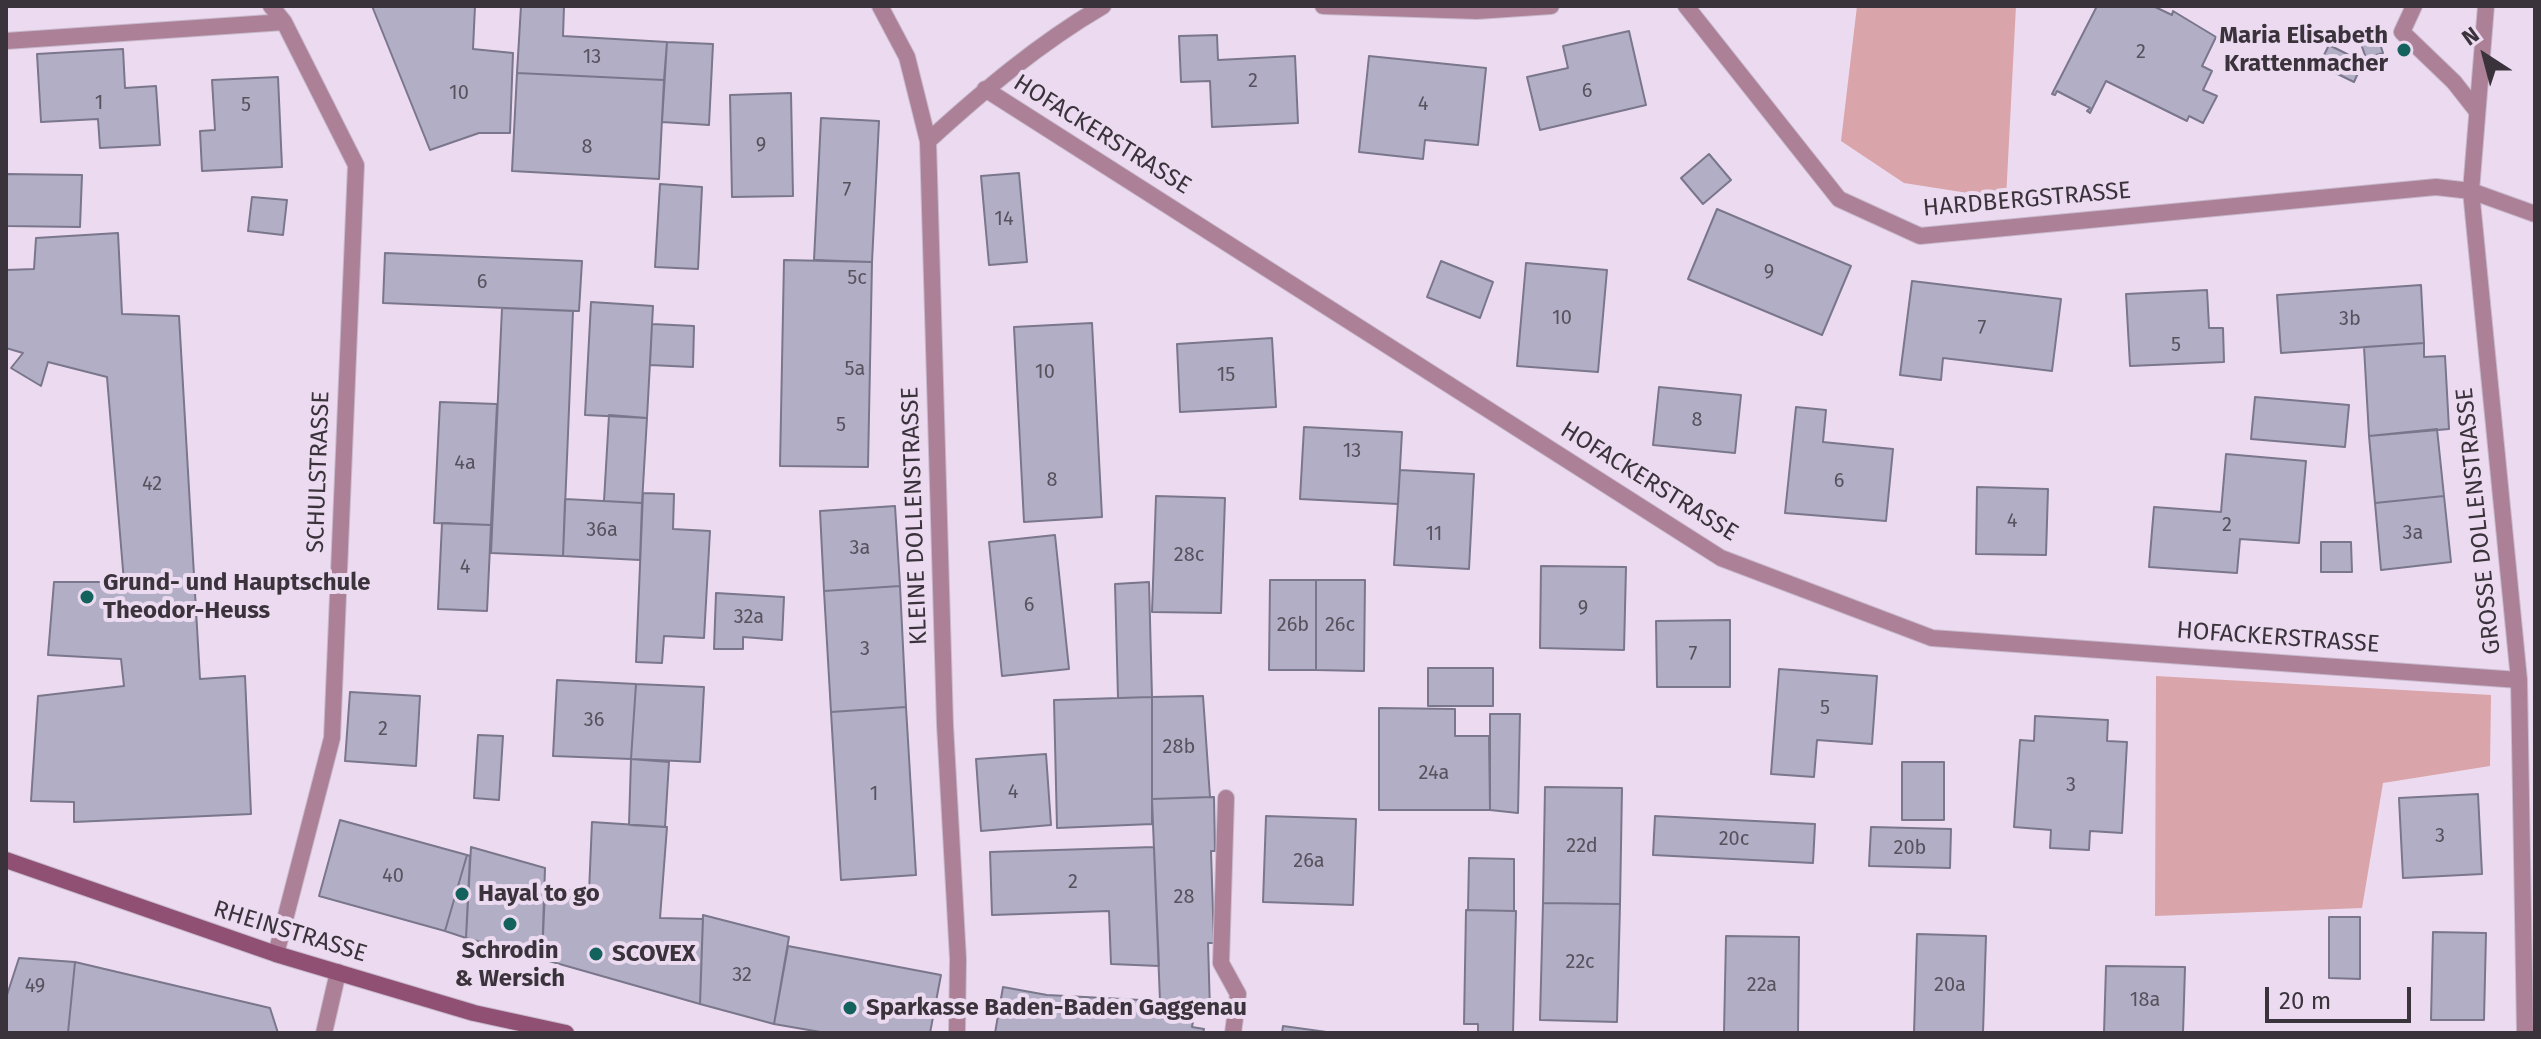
<!DOCTYPE html>
<style>
body{margin:0}
#map{position:relative;width:2541px;height:1039px;overflow:hidden;background:#ecdbf0;font-family:"Fira Sans",sans-serif}
canvas{display:block}
.frame{position:absolute;inset:0;border:8px solid #3a333b;pointer-events:none}
.north{position:absolute;left:2445px;top:16px;width:80px;height:80px;-webkit-text-stroke:6px #ecdbf0;paint-order:stroke;rotate:324deg;font-size:22px;font-weight:700;line-height:32px;text-align:center;color:#3a333b}
.north::after{content:'';display:block;margin:auto;width:28px;height:36px;background:#3a333b;clip-path:polygon(50% 0,100% 100%,50% 72%,0 100%)}
.scale{position:absolute;left:2265px;top:987px;width:146px;height:36px;box-sizing:border-box;border:4px solid #3a333b;border-top:0;padding-left:10px;font-size:24px;line-height:28px;white-space:nowrap;color:#3a333b;-webkit-text-stroke:6px #ecdbf0;paint-order:stroke}
</style>
<div id="map">
<canvas width="2541" height="1039"></canvas>
<div class="frame"></div>
<div class="north">N</div>
<div class="scale">20 m</div>
</div>
<script>
const c = document.querySelector('canvas').getContext('2d');
c.lineJoin = 'round';
function paint(path, color) {
  c.fillStyle = color;
  c.fill(path, 'evenodd');
}
function stroke(path, color, width, dash) {
  c.strokeStyle = color;
  c.lineWidth = width;
  c.lineCap = dash ? 'butt' : 'round';
  c.setLineDash(dash || []);
  c.stroke(path);
}
function label(font, color, halo, rows, align = 'center') {
  c.font = font + ' "Fira Sans",sans-serif';
  c.lineWidth = 8;
  c.setLineDash([]);
  c.textBaseline = 'middle';
  c.strokeStyle = halo;
  c.fillStyle = color;
  for (const [text, x, y, turn = 0] of rows) {
    c.save();
    c.translate(x, y);
    c.rotate((+turn || 0) * Math.PI / 180);
    c.textAlign = isNaN(turn) ? turn : align;
    if (halo) c.strokeText(text, 0, 0);
    c.fillText(text, 0, 0);
    c.restore();
  }
}
paint(new Path2D(`
 M1857 6H2016L2006 199 1904 183 1841 141Z
 M2156 676 2491 695 2490 766 2383 783 2362 908 2155 916Z`), '#d9a5aa');
const building = new Path2D(`
 M372 6H475L473 49 513 53 510 133H479L430 150Z
 M521 6H564L563 36 667 42 664 80 517 73Z
 M2097 6H2153L2172 15 2173 11 2216 37 2202 66 2212 71 2203 90 2217 96 2203 123 2189 116 2187 121 2106 81 2090 113 2087 111 2090 108 2057 91 2055 95 2052 94Z
 M2375 28 2383 53 2366 58 2357 33Z
 M1629 31 1646 105 1540 130 1527 77 1568 68 1563 46Z
 M1217 35 1218 60 1295 56 1298 123 1212 127 1210 81 1181 82 1179 36Z
 M667 42 713 44 709 125 662 122Z
 M2329 45 2363 62 2354 82 2319 65Z
 M123 49 125 88 156 86 160 145 100 148 98 119 41 122 37 54Z
 M1369 56 1486 68 1478 145 1425 140 1423 159 1359 152Z
 M517 73 664 80 659 179 512 171Z
 M278 77 282 167 202 171 200 131 215 130 212 80Z
 M791 93 793 196 732 197 730 95Z
 M821 118 879 121 872 262 814 260Z
 M1709 154 1731 180 1703 204 1681 178Z
 M1019 173 1027 262 989 265 981 176Z
 M6 174 82 175 80 227 6 226Z
 M660 184 702 187 698 269 655 267Z
 M252 197 287 200 283 235 248 231Z
 M1717 209 1851 266 1822 335 1688 279Z
 M118 233 122 314 179 316 200 679 245 676 251 814 74 822V802L31 801 38 696 124 686 121 659 48 655 54 582H124L107 377 48 362 41 386 11 368 23 353 6 348V270L34 269 36 238Z
 M385 253 582 261 579 311 383 303Z
 M784 260 872 262 868 467 780 466Z
 M1441 261 1493 282 1480 318 1427 297Z
 M1526 263 1607 270 1598 372 1517 366Z
 M1912 281 2061 299 2052 371 1943 358 1941 380 1900 375Z
 M2421 285 2424 343 2281 353 2277 295Z
 M2207 290 2209 328H2223L2224 362 2130 366 2126 294Z
 M591 302 653 306 647 418 585 415Z
 M502 308 573 311 563 556 491 553Z
 M1092 323 1102 517 1024 522 1014 327Z
 M652 324 694 326 693 367 650 365Z
 M1272 338 1276 407 1180 412 1177 344Z
 M2424 343V357L2445 356 2449 429 2369 436 2364 347Z
 M1659 387 1741 395 1735 453 1653 445Z
 M2255 397 2349 405 2345 447 2251 439Z
 M440 402 497 404 491 525 434 523Z
 M1796 407 1826 410 1823 442 1893 449 1886 521 1785 513Z
 M609 415 647 418 642 503 604 501Z
 M1304 427 1402 432 1398 504 1300 499Z
 M2437 429 2444 496 2375 503 2369 436Z
 M2226 454 2306 461 2299 543 2240 539 2237 573 2149 567 2154 507 2221 512Z
 M1400 470 1474 474 1469 569 1394 565Z
 M1977 487 2048 489 2046 555 1976 554Z
 M643 493 674 494 673 529 710 531 704 638 664 636 662 663 636 662Z
 M1156 496 1225 498 1221 613 1152 612Z
 M2444 496 2451 562 2381 570 2375 503Z
 M565 499 642 503 640 560 563 556Z
 M895 506 900 586 824 591 820 511Z
 M442 523 491 525 487 611 438 609Z
 M1055 535 1069 669 1002 676 989 542Z
 M2321 542H2351L2352 572H2321Z
 M1541 566 1626 567 1624 650 1540 648Z
 M1270 580H1316V670H1269Z
 M1316 580H1365L1364 671 1316 670Z
 M1149 582 1152 697 1118 698 1115 584Z
 M900 586 906 707 831 712 824 591Z
 M716 593 784 597 782 640 743 637V649H714Z
 M1730 620V687H1657L1656 621Z
 M1428 668H1493V706H1428Z
 M1779 669 1877 676 1872 744 1817 740 1814 777 1771 774Z
 M557 680 636 684 631 759 553 756Z
 M636 684 704 687 700 762 631 759Z
 M350 692 420 696 416 766 345 761Z
 M1203 696 1210 797 1152 799V697Z
 M1152 697V824L1057 828 1054 700Z
 M906 707 916 875 841 880 831 712Z
 M1379 708 1455 709V736H1489L1490 810H1379Z
 M1490 714H1520L1518 813 1490 810Z
 M2035 716 2108 720 2107 741 2127 742 2122 833 2090 831 2089 850 2050 848 2051 830 2014 827 2020 740 2034 741Z
 M478 735 503 736 499 800 474 798Z
 M1046 754 1051 825 981 831 976 759Z
 M631 759 669 762 665 827 629 825Z
 M1902 762H1944V820H1902Z
 M1545 787 1622 788 1620 904 1543 903Z
 M2478 794 2482 874 2403 878 2399 798Z
 M1214 797 1215 851H1211L1214 943H1208L1210 1010H1195L1192 1027 1204 1029 1203 1033H995L1003 987 1047 995 1160 1001 1152 799Z
 M1266 816 1356 819 1353 905 1263 902Z
 M1655 816 1815 824 1813 863 1653 855Z
 M340 820 467 855 445 931 319 896Z
 M592 822 667 827 660 918 703 919 700 1004 542 959 545 889 589 892Z
 M1871 827 1951 829 1950 868 1869 866Z
 M471 847 545 868 542 959 466 938Z
 M1154 847 1159 966 1111 964 1109 911 992 915 990 852Z
 M467 855 470 856 466 938 445 931Z
 M1469 858 1514 859V911L1468 910Z
 M1543 903 1620 904 1617 1022 1540 1020Z
 M1466 910 1516 911 1513 1033H1478V1024H1464Z
 M703 915 789 937 774 1024 700 1004Z
 M2329 917H2360V979L2329 978Z
 M2433 932 2486 933 2484 1020H2431Z
 M1917 934 1986 936 1983 1033H1914Z
 M1726 936 1799 937 1798 1033H1724Z
 M788 946 941 975 930 1033H826L774 1024Z
 M19 958 75 962 68 1033H6V998Z
 M75 962 270 1008 278 1033H68Z
 M2106 966 2185 967 2183 1033H2104Z
 M1283 1026 1334 1033H1282Z`);
paint(building, '#b2aec5');
stroke(building, '#7a768b', 2);
const lane = new Path2D(`
 M2414 6 2402 32 2454 82 2476 110
 M1226 798 1221 963 1238 994 1233 1033
 M324 1033 338 972`);
const street = new Path2D(`
 M271 6 284 22 356 165 332 738 276 954
 M880 6 907 57 928 141 945 725 958 959 957 1033
 M1323 6 1477 11 1551 6
 M1686 6 1839 199 1920 236 2436 187 2471 191 2535 214
 M2486 6 2471 191 2519 680 2525 1033
 M6 41 284 22
 M985 89 1721 558 1932 638 2519 680
 M928 141C983 91 1038 44 1103 6`);
const secondary = new Path2D(`
 M6 860 276 954 474 1013 566 1033`);
stroke(lane, '#c8b9cc', 18);
stroke(street, '#c8b9cc', 18);
stroke(secondary, '#c8b9cc', 18);
stroke(lane, '#ac8097', 16);
stroke(street, '#ac8097', 16);
stroke(secondary, '#8f5074', 16);
for (const [x, y, r, color] of [
 [2404,50,8,"#13625e"],
 [87,597,8,"#13625e"],
 [462,894,8,"#13625e"],
 [510,924,8,"#13625e"],
 [596,954,8,"#13625e"],
 [850,1008,8,"#13625e"]
]) {
  const dot = new Path2D();
  dot.arc(x, y, r, 0, 2 * Math.PI);
  c.fillStyle = color;
  c.fill(dot);
  stroke(dot, '#ecdbf0', 3);
}
label('20px', '#58525e', null, [
 ["2",2141,52],
 ["13",592,57],
 ["2",1253,81],
 ["6",1587,91],
 ["10",459,93],
 ["1",99,103],
 ["4",1423,104],
 ["5",246,105],
 ["9",761,145],
 ["8",587,147],
 ["7",847,190],
 ["14",1004,219],
 ["9",1769,272],
 ["5c",857,278],
 ["6",482,282],
 ["10",1562,318],
 ["3b",2350,319],
 ["7",1982,328],
 ["5",2176,345],
 ["5a",855,369],
 ["10",1045,372],
 ["15",1226,375],
 ["8",1697,420],
 ["5",841,425],
 ["13",1352,451],
 ["4a",465,463],
 ["8",1052,480],
 ["6",1839,481],
 ["42",152,484],
 ["4",2012,521],
 ["2",2227,525],
 ["36a",602,530],
 ["3a",2413,533],
 ["11",1434,534],
 ["3a",860,548],
 ["28c",1189,555],
 ["4",465,567],
 ["6",1029,605],
 ["9",1583,608],
 ["32a",749,617],
 ["26b",1293,625],
 ["26c",1340,625],
 ["3",865,649],
 ["7",1693,654],
 ["5",1825,708],
 ["36",594,720],
 ["2",383,729],
 ["28b",1179,747],
 ["24a",1434,773],
 ["3",2071,785],
 ["4",1013,792],
 ["1",874,794],
 ["3",2440,836],
 ["20c",1734,839],
 ["22d",1582,846],
 ["20b",1910,848],
 ["26a",1309,861],
 ["40",393,876],
 ["2",1073,882],
 ["28",1184,897],
 ["22c",1580,962],
 ["32",742,975],
 ["22a",1762,985],
 ["20a",1950,985],
 ["49",35,986],
 ["18a",2145,1000]
]);
label('bold 24px', '#3a333b', '#ecdbf0', [
 ["Maria Elisabeth",2388,36,"right"],
 ["Krattenmacher",2388,64,"right"],
 ["Grund- und Hauptschule",103,583],
 ["Theodor-Heuss",103,611],
 ["Hayal to go",478,894],
 ["Schrodin",510,951,"center"],
 ["& Wersich",510,979,"center"],
 ["SCOVEX",612,954],
 ["Sparkasse Baden-Baden Gaggenau",866,1008]
], 'left');
label('24px', '#3a333b', '#ecdbf0', [
 ["HOFACKERSTRASSE",1102,135,32],
 ["HARDBERGSTRASSE",2027,200,-5],
 ["SCHULSTRASSE",319,472,-88],
 ["HOFACKERSTRASSE",1649,482,32],
 ["KLEINE DOLLENSTRASSE",915,516,-92],
 ["GROSSE DOLLENSTRASSE",2479,521,-96],
 ["HOFACKERSTRASSE",2278,638,4],
 ["RHEINSTRASSE",290,932,17]
]);
</script>
